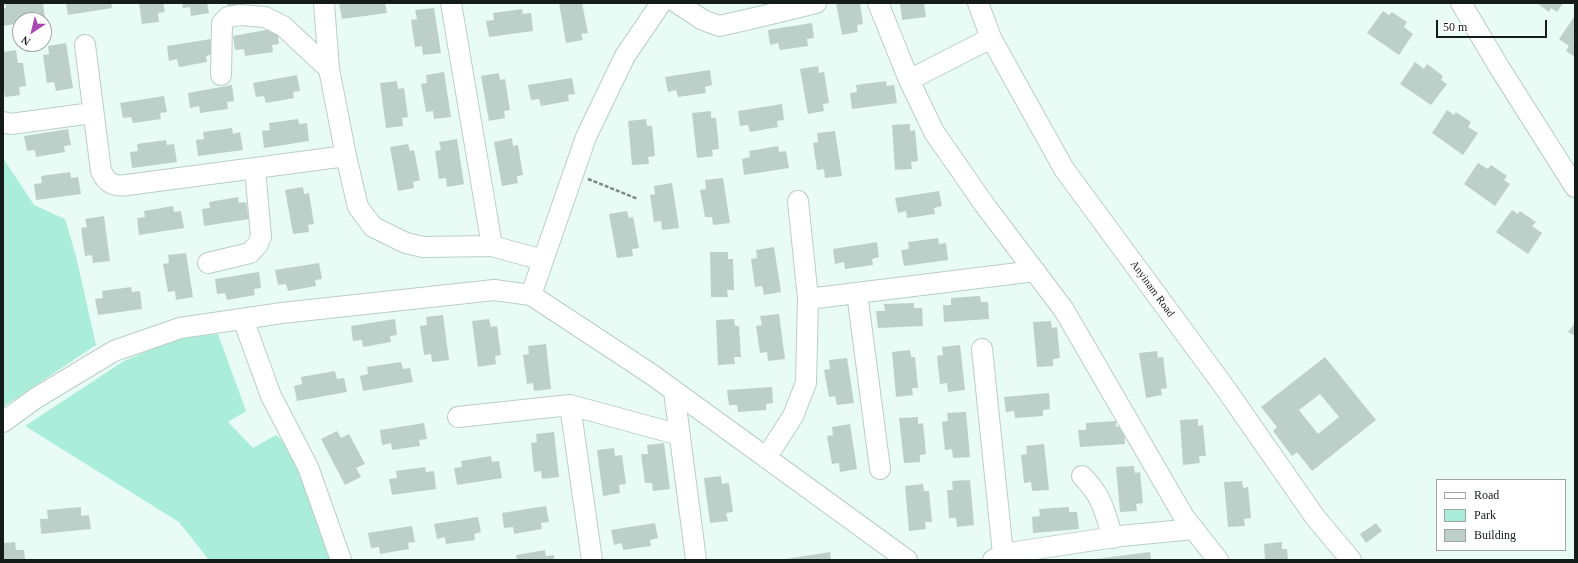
<!DOCTYPE html>
<style>
body{margin:0}
#map{position:relative;width:1578px;height:563px;overflow:hidden;background:#e8fbf5;font-family:Georgia,serif}
canvas{display:block}
.frame{position:absolute;inset:0;border:4px solid #141b18;pointer-events:none}
.legend{position:absolute;left:1436px;top:479px;width:130px;height:72px;box-sizing:border-box;background:#fff;border:1px solid #a1a4a3;margin:0;padding:5px 7px;list-style:none;font-size:12px;color:#141b18}
.legend li{display:flex;align-items:center;gap:8px;height:20px}
.legend b{width:20px;border:1px solid #a1a4a3}
.north{position:absolute;left:12px;top:12px;width:40px;height:40px;box-sizing:border-box;background:#fff;border:1px solid #a1a4a3;border-radius:50%;rotate:215deg;font-size:11px;font-weight:700;line-height:16px;text-align:center;color:#141b18}
.north::after{content:'';display:block;margin:auto;width:14px;height:18px;background:#a848b0;clip-path:polygon(50% 0,100% 100%,50% 72%,0 100%)}
.scale{position:absolute;left:1436px;top:20px;width:111px;height:18px;box-sizing:border-box;border:2px solid #141b18;border-top:0;padding-left:5px;font-size:12px;line-height:14px;white-space:nowrap;color:#141b18;-webkit-text-stroke:3px #fff;paint-order:stroke}
</style>
<div id="map">
<canvas width="1578" height="563"></canvas>
<div class="frame"></div>
<ul class="legend">
<li><b style="height:5px;background:#fff"></b>Road</li>
<li><b style="height:11px;background:#aaeeda"></b>Park</li>
<li><b style="height:11px;background:#bdcfc9"></b>Building</li>
</ul>
<div class="north">N</div>
<div class="scale">50 m</div>
</div>
<script>
const c = document.querySelector('canvas').getContext('2d');
c.lineJoin = 'round';
function paint(path, color) {
  c.fillStyle = color;
  c.fill(path, 'evenodd');
}
function stroke(path, color, width, dash) {
  c.strokeStyle = color;
  c.lineWidth = width;
  c.lineCap = dash ? 'butt' : 'round';
  c.setLineDash(dash || []);
  c.stroke(path);
}
function label(font, color, halo, rows, align = 'center') {
  c.font = font + ' Georgia,serif';
  c.lineWidth = 3.5;
  c.setLineDash([]);
  c.textBaseline = 'middle';
  c.strokeStyle = halo;
  c.fillStyle = color;
  for (const [text, x, y, turn = 0] of rows) {
    c.save();
    c.translate(x, y);
    c.rotate((+turn || 0) * Math.PI / 180);
    c.textAlign = isNaN(turn) ? turn : align;
    if (halo) c.strokeText(text, 0, 0);
    c.fillText(text, 0, 0);
    c.restore();
  }
}
paint(new Path2D(`
 M3 158 34 205 65 219 76 256 96 345 3 407Z
 M218 334 246 411 228 422 253 448 276 435 293 450 331 560H209L179 522 25 426 124 361 181 337Z`), '#aaeeda');
paint(new Path2D(`
 M5 3H43L45 19 20 20V23L3 26V9L6 8Z
 M66 3H111L112 8 68 15Z
 M139 3H163L165 12 158 13 159 22 142 24Z
 M182 3H207L209 13 191 16 190 7 183 8Z
 M227 3H245L246 8 228 10Z
 M339 3H385L387 13 342 19Z
 M559 3H582L588 33 581 34 583 40 566 43Z
 M836 3H860L863 24 857 25 858 32 842 35Z
 M900 3H924L926 17 902 20Z
 M1537 3H1563L1557 12 1551 8 1549 12Z
 M434 8 441 53 423 55 422 46 415 47 411 20 417 19 415 10Z
 M522 9 523 14 531 13 533 31 489 37 486 21 494 20 493 13Z
 M1383 11 1389 15 1392 12 1407 22 1404 27 1413 34 1399 55 1367 33Z
 M1574 17 1575 18V57L1566 51 1569 46 1559 39Z
 M812 23 814 38 807 39 808 46 780 50 778 43 770 45 768 30Z
 M277 28 279 44 272 45 273 52 245 56 244 49 235 50 233 36Z
 M211 39 213 54 206 56 207 62 179 67 177 59 169 61 167 46Z
 M66 43 73 88 56 91 54 82 47 83 43 55 49 54 48 46Z
 M16 50 18 63H23L26 86 19 87 20 95 5 97 3 82V52Z
 M1415 62 1424 69 1427 64 1443 76 1441 80 1447 84 1431 105 1400 84Z
 M818 66 819 73 824 72 829 103 823 104 824 111 808 114 800 69Z
 M710 70 712 85 705 87 706 93 678 97 676 90 668 92 665 77Z
 M444 72 451 117 434 119 433 111 426 112 421 84 427 83 426 75Z
 M499 73 500 80 505 79 510 110 504 111 505 118 489 121 481 76Z
 M297 75 300 91 293 92 294 98 266 103 264 96 256 97 253 83Z
 M572 78 575 94 568 95 569 101 541 106 539 99 531 100 528 85Z
 M397 81 398 89 404 88 408 117 402 118 403 126 386 128 380 83Z
 M886 81 887 86 894 85 897 103 852 109 850 93 857 92 856 85Z
 M232 85 234 101 227 102 228 109 200 113 199 106 190 108 188 93Z
 M164 96 167 112 160 113 161 119 133 123 131 117 123 118 120 103Z
 M782 104 784 120 777 121 778 127 750 132 748 125 740 126 738 111Z
 M1447 110 1454 115 1456 112 1471 122 1468 127 1478 133 1463 155 1432 133Z
 M711 111V118H716L719 149 712 150 713 156 697 158 692 113Z
 M298 119 299 124 307 123 309 141 264 148 262 131 270 130 269 123Z
 M646 119 647 126H652L655 156 648 157 649 164 632 165 628 121Z
 M910 124V131L915 130 918 161 911 162 912 169 895 170 892 125Z
 M232 128 233 134 240 132 243 150 198 156 196 140 204 139 203 132Z
 M68 129 71 145 64 146 65 152 36 157 35 150 27 151 24 136Z
 M835 131 842 176 825 178 824 169 817 170 813 143 818 142 817 133Z
 M512 138 513 146 518 145 523 175 517 176 518 183 502 186 494 142Z
 M457 139 464 184 447 187 446 178 439 179 435 151 441 150 439 142Z
 M166 140 167 145 174 144 177 162 132 168 130 152 138 151 137 144Z
 M408 144 410 151 414 150 420 180 413 182 414 188 398 191 390 147Z
 M778 146 779 152 786 151 789 168 744 175 742 159 750 157 749 151Z
 M1478 163 1488 169 1491 165 1507 176 1504 180 1510 184 1495 206 1464 184Z
 M70 172 71 178 78 177 81 194 36 200 34 184 42 183 41 176Z
 M723 178 730 223 713 225 712 217H705L700 190 706 189 705 180Z
 M672 183 679 228 662 230 661 221 654 222 650 195 655 194 654 186Z
 M303 187 304 194 309 193 314 224 308 225 309 232 293 234 285 190Z
 M939 191 942 206 934 208 935 214 907 218 906 211 898 213 895 198Z
 M238 197 239 203 246 202 249 219 204 226 202 209 210 208 209 202Z
 M173 206 174 212 181 211 184 228 139 235 137 218 145 217 144 211Z
 M1512 210 1518 214 1520 211 1536 222 1532 226 1542 233 1528 254 1496 232Z
 M627 211 629 218 633 217 639 248 632 249 633 256 617 258 609 214Z
 M104 216 110 261 93 263 92 255 85 256 81 228 87 227 85 219Z
 M938 238 939 244 946 243 948 260 904 266 901 250 909 249 908 242Z
 M877 242 879 257 872 259 873 265 845 269 844 262 835 264 833 249Z
 M774 247 781 292 764 295 762 286 755 287 751 259 757 258 756 250Z
 M710 252H728V259H733L734 290H727L728 297H711Z
 M186 253 193 297 176 300 175 291 168 292 163 264 169 263 168 255Z
 M319 263 322 279 315 280 316 286 288 291 286 284 278 285 275 270Z
 M259 272 261 288 254 289 255 295 227 300 225 293 217 294 215 279Z
 M131 287 132 292 140 291 142 309 98 315 95 299 103 298 102 291Z
 M980 296 981 302H988L989 319 944 322 943 305H951V298Z
 M914 303V308H922L923 326 878 328 876 311H885L884 304Z
 M779 314 785 359 768 361 767 352 760 353 756 326 762 325 760 316Z
 M443 315 449 360 432 362 431 354 424 355 420 326 427 325 426 317Z
 M395 319 397 335 390 336 391 342 363 347 362 340 353 341 351 326Z
 M489 319 491 327 497 326 501 355 495 356 496 364 478 367 472 321Z
 M734 319 735 326H739L741 357H734L735 364 718 365 716 320Z
 M1051 321 1052 328 1057 327 1060 358 1053 359V366L1037 367 1033 322Z
 M1575 323V336L1568 332Z
 M546 344 551 389 534 391 533 383 527 384 523 355 529 354 528 346Z
 M960 345 965 390 948 392 947 383 940 384 937 356 943 355 942 347Z
 M910 350 911 357H915L918 388H912L913 395 896 397 892 352Z
 M1157 351 1158 358 1163 357 1167 388 1161 389 1162 395 1146 398 1139 353Z
 M1325 357 1376 420 1312 471 1297 452 1292 456 1273 431 1277 427 1261 407ZM1320 394 1339 417 1318 434 1299 410Z
 M847 358 854 403 837 405 835 396 829 397 824 370 830 369 829 360Z
 M401 362 403 369 410 368 413 382 363 391 360 376 368 374 367 367Z
 M335 371 337 379 344 378 347 392 297 401 294 386 302 384 301 377Z
 M772 387 773 403 766 404V410L738 412 737 405H729L727 390Z
 M1049 393 1050 409 1043 410V416L1015 418 1014 411 1006 412 1004 397Z
 M966 412 970 457 953 458 952 449 945 450 942 422 948 421 947 413Z
 M918 417V424L923 423 926 454 920 455V462L904 463 899 418Z
 M1198 419V426L1203 425 1206 456H1199L1200 463 1183 465 1180 420Z
 M1116 421V427L1124 426 1125 444 1080 447 1078 430H1086V423Z
 M424 423 427 439 419 440 420 446 392 450 391 443 382 445 380 430Z
 M850 424 857 469 840 472 839 463 832 464 827 436 833 435 832 427Z
 M337 431 341 438 349 434 365 464 356 468 361 477 345 485 321 439Z
 M554 432 559 477 542 479 541 471 534 472 531 443 537 442 536 434Z
 M664 443 670 489 653 491 652 483H645L641 454H648L647 445Z
 M1044 444 1049 490 1032 491 1031 482 1024 483 1021 455 1027 454 1026 446Z
 M614 448 615 456 622 455 626 484 619 485 620 493 603 496 597 450Z
 M491 456 492 462 499 461 502 478 457 485 454 468 462 467 461 461Z
 M1134 466 1135 473 1140 472 1143 503 1136 504 1137 511 1120 512 1116 467Z
 M425 467 426 472 434 471 436 489 392 495 389 479 397 478 396 471Z
 M721 476 722 484 729 483 733 512 726 513 728 521 710 523 704 478Z
 M970 480 974 525 957 527 956 518H949L947 490H953L952 481Z
 M1242 481 1243 488 1248 487 1251 518 1244 519 1245 526 1228 527 1224 482Z
 M923 484 924 491H929L932 522H925L926 529 909 531 905 486Z
 M546 506 549 522 541 523 542 529 514 534 513 527 504 528 502 513Z
 M81 507V516L89 515 91 529 41 534 40 519H48L47 510Z
 M1069 507V512H1077L1079 529 1033 533 1032 517 1040 516 1039 509Z
 M478 517 481 532 474 534 475 540 446 544 445 537 437 539 434 524Z
 M655 523 658 538 650 540 651 546 623 550 622 543 614 545 611 530Z
 M1376 523 1382 531 1366 543 1360 534Z
 M412 526 415 542 408 543 409 549 380 554 379 547 371 548 368 533Z
 M15 542 16 550H24L25 560H3V543Z
 M1282 542V549H1287L1288 560H1265L1264 544Z
 M545 550 546 556 554 555V560H517L516 555Z
 M830 552 831 560H786V559Z
 M1150 552 1151 560H1096V559Z`), '#bdcfc9');
const minor = new Path2D(`
 M324 3 329 69 346 156 358 207 373 227 406 243 423 247 492 246 543 260
 M451 3 492 246
 M677 3 703 20 719 26 746 20 816 3
 M878 3 909 80 934 132 984 204 1064 310 1184 517 1218 560
 M978 3 991 38 1064 169 1223 385 1315 517 1351 560
 M1461 3 1499 67 1575 187
 M85 45 101 171C107 183 113 187 127 185L346 156
 M221 75 222 23 228 17 241 15 265 17 283 26 329 69
 M909 80 991 38
 M3 122 11 124 92 113
 M208 263 250 253 258 244 261 237 255 168
 M857 293 880 469
 M531 295 586 137 625 56 661 3
 M808 299 1035 271
 M243 319 271 396 308 467 341 560
 M982 349 1003 554
 M674 391 696 560
 M570 405 592 560
 M458 417 570 405 680 435
 M3 422 36 398 114 351 180 328 282 313 494 290 531 295 651 374 907 560
 M766 458 793 416 806 383 808 299 798 201
 M1082 476C1103 497 1104 511 1113 538
 M993 560 1003 554 1121 536 1194 529`);
stroke(minor, '#bbcdc7', 22);
stroke(new Path2D(`
 M588 179 638 199`), '#7a8782', 2.5, [4, 2]);
stroke(minor, '#fff', 20);
label('11px', '#141b18', '#fff', [
 ["Anyinam Road",1152,289,54]
]);
</script>
